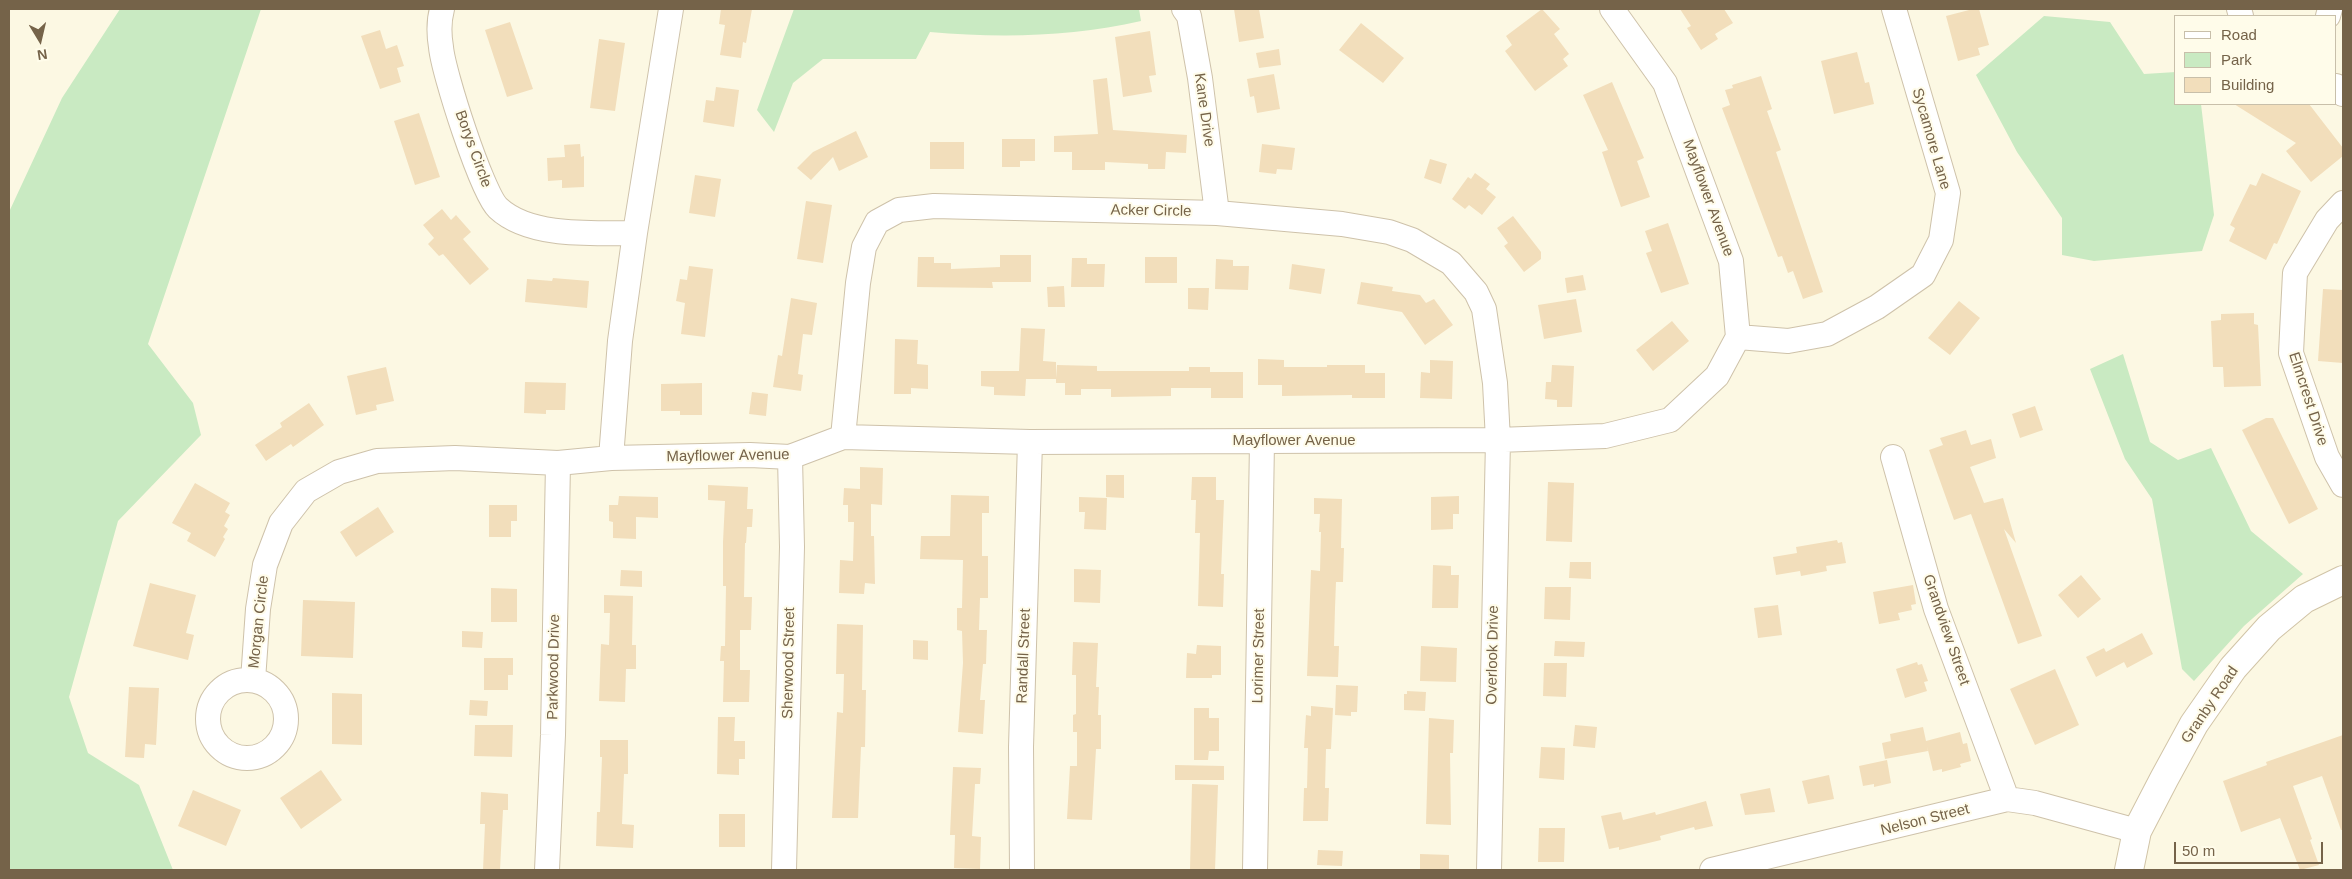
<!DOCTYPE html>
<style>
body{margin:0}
#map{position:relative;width:2352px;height:879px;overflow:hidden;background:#fcf8e3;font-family:Arial,sans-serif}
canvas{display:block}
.frame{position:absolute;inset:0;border:10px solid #756349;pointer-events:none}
.legend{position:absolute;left:2174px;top:15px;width:162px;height:90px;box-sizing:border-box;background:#fffcea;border:1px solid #c8bfaa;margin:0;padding:6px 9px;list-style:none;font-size:15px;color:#756349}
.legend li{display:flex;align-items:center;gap:10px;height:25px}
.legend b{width:25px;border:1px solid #c8bfaa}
.north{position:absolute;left:15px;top:15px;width:50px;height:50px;-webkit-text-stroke:4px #fffcea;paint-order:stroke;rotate:171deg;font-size:14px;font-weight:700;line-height:20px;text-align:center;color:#756349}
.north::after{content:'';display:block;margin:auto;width:18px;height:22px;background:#756349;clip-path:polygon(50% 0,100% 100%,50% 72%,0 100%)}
.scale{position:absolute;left:2174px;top:842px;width:149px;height:22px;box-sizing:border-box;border:2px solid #756349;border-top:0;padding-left:6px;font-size:15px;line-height:18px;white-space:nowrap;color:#756349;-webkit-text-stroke:4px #fffcea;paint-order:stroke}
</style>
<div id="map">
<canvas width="2352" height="879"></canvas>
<div class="frame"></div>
<ul class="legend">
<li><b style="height:6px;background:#fff"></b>Road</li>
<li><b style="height:14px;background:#c9eac2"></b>Park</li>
<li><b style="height:14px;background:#f2debb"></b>Building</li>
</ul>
<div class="north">N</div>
<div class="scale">50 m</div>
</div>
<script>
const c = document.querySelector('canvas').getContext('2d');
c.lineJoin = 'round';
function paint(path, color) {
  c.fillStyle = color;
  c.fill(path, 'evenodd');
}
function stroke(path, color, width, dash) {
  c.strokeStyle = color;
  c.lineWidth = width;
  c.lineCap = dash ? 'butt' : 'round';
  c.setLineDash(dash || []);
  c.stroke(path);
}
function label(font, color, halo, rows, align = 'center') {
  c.font = font + ' Arial,sans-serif';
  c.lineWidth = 4;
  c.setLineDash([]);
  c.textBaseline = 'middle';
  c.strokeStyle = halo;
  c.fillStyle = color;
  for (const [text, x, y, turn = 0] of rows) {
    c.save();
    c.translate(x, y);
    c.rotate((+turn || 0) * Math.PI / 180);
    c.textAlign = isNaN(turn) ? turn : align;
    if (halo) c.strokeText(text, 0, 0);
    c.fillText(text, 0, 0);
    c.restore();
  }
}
paint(new Path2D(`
 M120 9H261L148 344 193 403 201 435 118 521 69 697 88 753 139 785 173 870H9V212L62 98Z
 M794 9H1139L1141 21C1073 37 999 38 930 32L916 59H823L793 83 774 132 757 110Z
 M2044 16 2110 22 2144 74 2176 72V104H2201L2214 215 2202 251 2094 261 2062 255V218L2017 152 1976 75Z
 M2123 354 2150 442 2178 460 2211 448 2251 531 2303 574 2244 626 2194 681 2182 669 2152 499 2125 459 2090 369Z`), '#c9eac2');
paint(new Path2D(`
 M721 9H752L746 43 743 42 741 58 720 55 725 25 719 24Z
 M1234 9H1259L1264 38 1239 42Z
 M1542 9 1560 29 1554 34 1569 54 1563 59 1568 66 1535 91 1505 51 1512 45 1506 36Z
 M1680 9H1724L1733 23 1715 34 1718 39 1701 50 1687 28 1691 26Z
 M1973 9H1979L1989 45 1978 48 1980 55 1958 61 1946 16Z
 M510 22 533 89 507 97 485 30Z
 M1361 23 1404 58 1383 83 1339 50Z
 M380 30 386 49 397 45 404 66 397 68 401 82 380 89 361 36Z
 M1150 31 1156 75 1149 76 1152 92 1123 97 1115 37Z
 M599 39 625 43 615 111 590 108Z
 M1279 49 1281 65 1259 68 1256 53Z
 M1857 52 1865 83 1869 82 1874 104 1834 114 1821 61Z
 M1274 74 1280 109 1257 113 1254 96 1250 97 1247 79Z
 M1761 76 1772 109 1767 111 1781 150 1776 152 1823 292 1803 299 1793 271 1788 273 1782 256 1778 257 1722 108 1730 105 1725 90 1733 88 1732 85Z
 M1107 78 1113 130 1187 135 1186 153 1166 152 1165 169H1148V164L1105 162V170H1072V152H1054V136L1098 134 1093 80Z
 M1612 82 1644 158 1637 161 1650 197 1621 207 1602 152 1608 150 1583 95Z
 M716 87 739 90 734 127 703 122 706 100 714 101Z
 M2234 104H2309L2343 148V156L2311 182 2286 151 2296 143Z
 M419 113 440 177 415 185 394 121Z
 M856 131 868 157 839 171 833 157 811 180 797 168 813 152Z
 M1002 139H1035V161H1020V167H1002Z
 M930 142H964V169H930Z
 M580 144 581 157 584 156V187L562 188V180L548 181 547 158 565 157 564 145Z
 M1262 144 1295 148 1292 170 1277 169 1276 174 1259 172Z
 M1430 159 1447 164 1441 184 1424 178Z
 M1475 173 1490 184 1486 189 1496 197 1482 215 1469 205 1465 209 1452 199 1468 177 1471 179Z
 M2262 173 2301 191 2277 244 2274 243 2266 260 2229 241 2235 228 2230 225 2250 184 2256 186Z
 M695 175 721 179 715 217 689 213Z
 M806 201 832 205 823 263 797 259Z
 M442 209 451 220 456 215 471 232 463 239 489 269 470 285 443 254 439 256 428 244 434 238 423 225Z
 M1513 216 1541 252V259L1524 272 1504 246 1508 243 1497 228Z
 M1668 223 1689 284 1661 293 1646 253 1652 251 1645 231Z
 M1000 255H1031V282H992L993 288 917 287 918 257H934V263H951V269L1000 267Z
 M1145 257H1177V283H1145Z
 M1072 258H1087V264H1105L1104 287H1071Z
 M1216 259 1233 260V266H1249L1248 290 1215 289Z
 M1292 264 1325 269 1321 294 1289 289Z
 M689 266 713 269 705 337 681 334 685 303 676 301 680 279 687 280Z
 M1583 275 1586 290 1567 293 1565 278Z
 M553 278 589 281 587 308 525 302 527 279 552 281Z
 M1361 282 1393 287 1392 291 1420 295 1426 303 1434 299 1453 325 1425 345 1402 312 1357 304Z
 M1064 286 1065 307H1048L1047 287Z
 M1188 288H1209L1208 310 1188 309Z
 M2323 289 2343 290V363L2318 361Z
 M791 298 817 303 812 335 803 334 798 374 803 375 801 391 773 387 778 355 782 356Z
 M1576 299 1582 332 1544 339 1538 305Z
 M1959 301 1980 318 1950 355 1928 338Z
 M2254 313V324L2258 325 2261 386 2224 387 2223 367H2213L2211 321 2221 320V314Z
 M1672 321 1689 341 1653 371 1636 350Z
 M1021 328 1045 329 1043 361 1056 362V378L1057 365 1097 366V371H1189V367H1210V372H1243V398H1211V388H1171V396L1111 397V389H1081V395H1065V383H1056V379H1026L1025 396 994 395V387L981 386V371H1019Z
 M895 339 918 340 917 364 928 365V389L911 388V394H894Z
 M1258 359 1284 360V367H1327V365H1365V373H1385V398H1352V395L1282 396V385H1258Z
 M1430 360 1453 361 1452 399 1420 398 1421 372 1430 373Z
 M1552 365 1574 366 1572 407H1557V400L1545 399 1546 382H1551Z
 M386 367 394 401 376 405 377 410 356 415 347 376Z
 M525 382 566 383 565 410H546V414L524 413Z
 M702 383V415H680V411H661V384Z
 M752 392 768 394 766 416 749 414Z
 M309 403 324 425 293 447 291 444 266 461 255 445 282 427 280 423Z
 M2035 406 2043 430 2020 438 2012 414Z
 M2266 418H2273L2318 509 2289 524 2242 430Z
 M1966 430 1971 445 1991 439 1996 458 1970 467 1984 503 2003 498 2016 543 2004 529 2042 636 2018 644 1971 514 1954 520 1929 450 1943 445 1940 438Z
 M860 467 883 468 882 505 871 504V536H874L875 584 865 583 864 594 839 593 840 560 853 561 854 522H848V505H843L844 488 860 489Z
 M1106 475H1124V498L1106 497Z
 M1192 477H1216V500H1224L1221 574H1224L1223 607 1198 606 1200 533H1195L1196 500H1191Z
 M1548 482 1574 483 1572 542 1546 541Z
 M195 483 230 503 225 512 230 515 224 526 228 529 223 537 225 539 215 557 187 541 191 533 172 523Z
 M708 485 748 487 747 509H753L752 527H747L746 543H745L744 597H752L751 630H740V670H750L749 702H723L724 661H720L721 646H725L726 586H723V542L725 501 708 500Z
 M951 495 989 496V513H982V556H988V598H980L979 630H987L986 664H983L980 700H985L983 734 958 732 963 663 962 631 957 630V608H962L963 560 920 559 921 536H950Z
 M619 496 658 497V518L636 517V539L613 538V522L609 521V505H618Z
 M1459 496V514H1453V529L1431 530V497Z
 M1079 497 1107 498 1106 530 1084 529 1085 512H1079Z
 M1314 498 1342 499 1341 548H1344L1343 582H1336L1335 608 1334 646H1339L1338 677 1307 676 1311 570 1320 571 1321 532H1319L1320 514H1314Z
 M489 505H517V521H511V537H489Z
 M378 507 394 532 356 557 340 532Z
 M1837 540 1838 543 1842 542 1846 563 1826 566 1827 571 1801 576 1800 571 1776 575 1773 557 1797 553 1796 547Z
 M1570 562H1591V579L1569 578Z
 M1433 565 1451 566V575H1459L1458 608H1432Z
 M1074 569 1101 570 1100 603 1074 602Z
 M621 570 642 571V587L620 586Z
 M2081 575 2101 599 2078 618 2058 595Z
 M150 583 196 595 186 633 194 635 188 660 133 646Z
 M1913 585 1916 604 1911 605 1912 610 1898 613 1900 620 1879 624 1873 592Z
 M1545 587H1571L1570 620 1544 619Z
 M491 588 517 589V622H491Z
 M604 595 633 596 632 645H636V669H626L625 702 599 701 601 644 609 645 610 613H604Z
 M303 600 355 602 353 658 301 656Z
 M1778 605 1782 635 1758 638 1754 608Z
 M837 624 863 625 862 690H866L865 747H861L858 818H832L837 712 843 713 844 674H836Z
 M462 631 483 632 482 648 462 647Z
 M2142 633 2153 654 2127 668 2124 662 2096 677 2086 657 2104 648 2106 652Z
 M913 640 928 641V660L913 659Z
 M1555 641 1585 642 1584 657 1554 656Z
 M1073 642 1098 643 1096 687H1099L1098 715H1101V749H1096L1092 820 1067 819 1070 766H1077V732H1073V715L1076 714V675H1072Z
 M1197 645 1221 646V675H1212V678H1186L1187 653 1196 654Z
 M1421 646 1457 648 1456 682 1420 681Z
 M484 658H513V675H508V690H484Z
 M1917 662 1918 665 1922 664 1928 681 1924 682 1927 691 1905 698 1896 669Z
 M1544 663H1567L1566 697 1543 696Z
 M2055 669 2079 725 2035 745 2010 689Z
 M1336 685 1358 686 1357 712H1351V716L1335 715Z
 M129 687 159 688 156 745 145 744 144 758 125 757Z
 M1407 691 1426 692 1425 711 1404 710V694H1407Z
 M332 693 362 694V745L332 744Z
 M470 700 488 701 487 716 469 715Z
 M1311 706 1333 708 1331 749H1326L1325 788H1329L1328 821H1303L1304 788H1307L1308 748H1304L1306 715 1311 716Z
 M1194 708H1209V718H1219V751H1209L1208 760H1194Z
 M718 717H735L734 741H745V759H739V775L717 774Z
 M1429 718 1454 720 1453 753H1450L1451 825 1426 824Z
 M475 725H513L512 757 474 756Z
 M1575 725 1597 727 1595 748 1573 746Z
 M1923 727 1926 741 1960 732 1963 744 1967 743 1971 761 1960 764 1961 767 1942 772V769L1933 771 1927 746 1928 751 1885 759 1882 743 1891 741 1890 734Z
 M2343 735V830H2341L2322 776 2293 786 2312 839 2310 840 2319 865 2300 870 2280 818 2241 832 2223 781 2267 765 2266 762Z
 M600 740H628V774H624L622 824 634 825 633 848 596 846 597 812H600L602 757H600Z
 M1541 747 1565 748 1564 780 1539 778Z
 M1887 760 1891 783 1874 787V784L1863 786 1859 766Z
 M1175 765 1224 766V780H1175Z
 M953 767 981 768 980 784H975L972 836 981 837 980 869 954 868 955 835H950Z
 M321 770 342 800 301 829 280 798Z
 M1829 775 1834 799 1808 804 1802 781Z
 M1192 784 1218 785 1215 870H1190Z
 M1770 788 1775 812 1745 815 1740 794Z
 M193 790 241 810 226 846 178 826Z
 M481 792 508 794V810H503L500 870H483L485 824H480Z
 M1706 801 1713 826 1695 830 1694 827 1660 836 1661 840 1619 850V847L1609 849 1601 816 1621 812 1623 820 1655 812 1656 815Z
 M719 814H745V847H719Z
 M1539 828H1565L1564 862H1538Z
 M1318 850 1343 851 1342 866 1317 865Z
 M1420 854 1449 855V870H1420Z`), '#f2debb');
const street = new Path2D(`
 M442 9C439 20 439 35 441 47 443 72 482 193 498 208 530 238 594 233 635 233
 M1184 9 1189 16 1200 78 1217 213
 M2239 9 2241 16
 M2328 16 2330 9
 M2336 86 2343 94
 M2343 203 2327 220 2295 273 2291 353 2327 457 2343 485
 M1738 337 1788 341 1827 334 1877 307 1923 275 1941 240 1948 193 1894 9
 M843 437 858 283 864 247 877 222 899 210 934 206 1217 213 1342 224 1389 232 1412 240 1451 263 1476 292 1484 309 1495 383 1498 440 1489 870
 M1893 457 1936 609 2007 799
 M611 458 620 341 635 233 671 9
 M253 680 258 609 265 565 281 523 306 491 339 472 377 461 455 458 558 463 611 458 750 455 790 457 843 437 1030 442 1498 440 1605 436 1670 420 1717 376 1738 337 1731 261 1665 83 1612 9
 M208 719a39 39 0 1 1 78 0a39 39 0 1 1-78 0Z
 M547 870 553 735 558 463
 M784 870 792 547 790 457
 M1022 870 1021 747 1030 442
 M1255 870 1262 442
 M1712 870 2007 799 2035 803 2137 831`);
const secondary = new Path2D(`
 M2129 870 2137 831 2164 779 2194 724 2233 668 2269 628 2304 599 2343 580`);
stroke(street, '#cec2aa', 26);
stroke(secondary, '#d1c4a7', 30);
stroke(street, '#fff', 24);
stroke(secondary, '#fff', 28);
label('15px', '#756349', '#fffcea', [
 ["Kane Drive",1204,110,82],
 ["Sycamore Lane",1931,139,74],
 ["Borys Circle",473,149,70],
 ["Mayflower Avenue",1708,198,70],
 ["Acker Circle",1151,211,1],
 ["Elmcrest Drive",2308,399,72],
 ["Mayflower Avenue",1294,441],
 ["Mayflower Avenue",728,456,-1],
 ["Morgan Circle",259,622,-84],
 ["Grandview Street",1946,630,71],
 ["Overlook Drive",1493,655,-89],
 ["Randall Street",1024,656,-88],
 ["Lorimer Street",1259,656,-89],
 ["Sherwood Street",789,663,-89],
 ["Parkwood Drive",554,667,-89],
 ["Granby Road",2210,705,-56],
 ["Nelson Street",1925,820,-14]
]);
</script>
